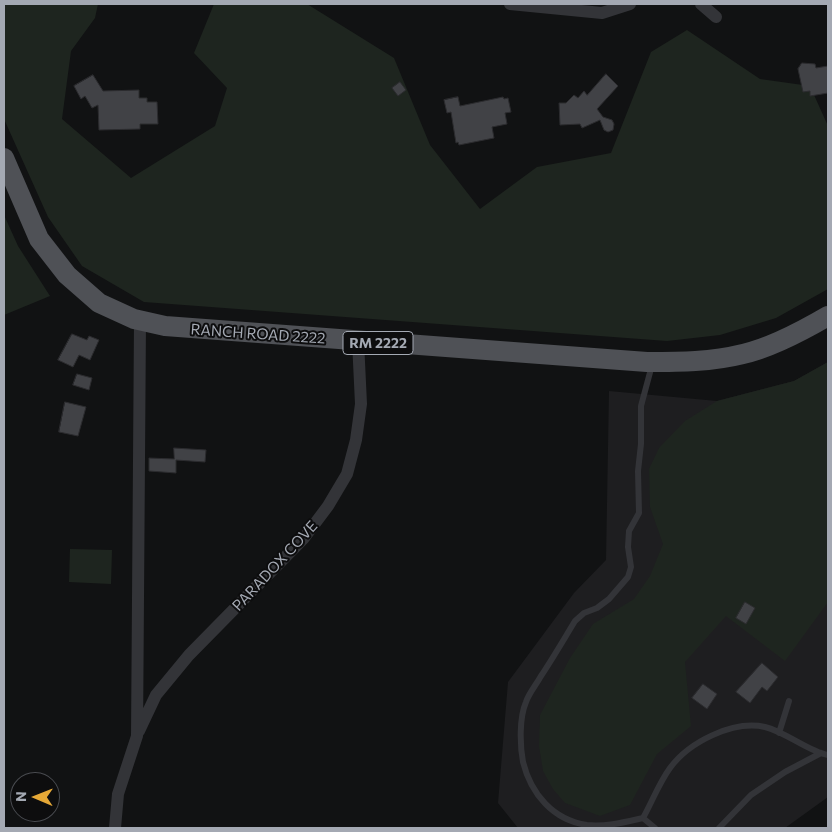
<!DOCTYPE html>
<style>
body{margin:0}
#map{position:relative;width:832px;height:832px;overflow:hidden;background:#111213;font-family:Commissioner,sans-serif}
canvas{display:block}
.frame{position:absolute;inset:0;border:5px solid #a4a9b3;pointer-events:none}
.north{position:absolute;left:10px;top:772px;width:50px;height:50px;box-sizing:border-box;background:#0d0d0e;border:1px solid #494b50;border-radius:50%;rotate:271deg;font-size:14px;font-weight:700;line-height:20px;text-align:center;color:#a4a9b3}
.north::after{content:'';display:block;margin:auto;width:18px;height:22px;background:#e5a837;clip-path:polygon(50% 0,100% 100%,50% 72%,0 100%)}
</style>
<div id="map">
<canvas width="832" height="832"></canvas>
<div class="frame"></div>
<div class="north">N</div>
</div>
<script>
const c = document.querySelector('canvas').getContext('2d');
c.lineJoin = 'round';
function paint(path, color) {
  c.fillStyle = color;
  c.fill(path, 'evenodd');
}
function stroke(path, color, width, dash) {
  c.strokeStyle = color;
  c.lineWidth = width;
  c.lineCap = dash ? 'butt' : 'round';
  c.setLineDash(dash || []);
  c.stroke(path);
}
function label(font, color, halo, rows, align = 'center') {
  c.font = font + ' Commissioner,sans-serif';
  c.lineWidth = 4;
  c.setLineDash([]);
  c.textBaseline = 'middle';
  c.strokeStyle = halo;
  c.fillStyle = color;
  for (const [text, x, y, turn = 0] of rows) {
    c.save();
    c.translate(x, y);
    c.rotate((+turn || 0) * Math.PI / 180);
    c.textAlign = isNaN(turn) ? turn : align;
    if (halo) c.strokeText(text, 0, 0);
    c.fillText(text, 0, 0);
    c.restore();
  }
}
paint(new Path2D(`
 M828 362V797L785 828H518L498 803 508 682 574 593 606 560 609 391 717 401 794 381Z`), '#1e1e20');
paint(new Path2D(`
 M4 4H98L95 18 71 51 62 119 131 178 215 126 227 88 194 53 214 4H307L394 58 430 145 480 209 537 167 611 153 651 52 687 30 760 79 810 86 828 126V289L776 318 720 335 667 341 144 302 82 266 48 217 4 119Z
 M4 215 18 246 50 296 4 315Z
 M828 362V602L785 661 726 616 685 662 691 726 657 754 630 805 600 816 565 803 553 789 543 771 539 746 540 715 570 658 593 624 634 599 650 576 663 544 650 507 649 469 659 448 685 421 717 401 794 381Z
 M70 549 112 550 111 584 69 582Z`), '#1e251f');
const building = new Path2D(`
 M802 63 815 64 816 68 828 66V93L810 96V91L803 92 798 69Z
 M606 74 618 86 597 109 603 117 612 120 614 124 613 130 608 132 604 130 600 120 582 128 580 124 560 125 559 103H566L574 95 578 98 584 91 587 95Z
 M93 75 103 91 139 90V98H147V102H157L158 124H140V129L99 130 98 105 92 108 85 96 81 99 74 86Z
 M400 82 406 90 398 96 392 88Z
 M458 97 460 106 503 97 504 99 508 98 511 112 505 113 507 124 492 127 494 138 459 145 458 142 456 143 451 112 447 113 444 100Z
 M72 334 87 340 89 336 99 340 90 360 79 355 73 367 58 360Z
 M77 374 92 378 89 390 73 385Z
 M65 402 86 407 78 436 59 432Z
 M174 448 206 450 205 462 176 460V473L149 471V458L174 459Z
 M745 602 755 608 746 624 736 618Z
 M762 663 778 677 767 691 762 687 750 703 736 692Z
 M703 684 717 694 707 709 692 698Z`);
paint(building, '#414246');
stroke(building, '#2c2c2f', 1);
stroke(new Path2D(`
 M652 365 641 406V444L638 471 639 513 629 531 628 547 631 567 628 577 609 599 597 608 584 613 575 621C564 639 553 658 541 676 536 685 529 693 526 702 519 718 520 746 523 762 531 794 553 820 587 825 606 827 625 822 643 818 652 802 659 783 670 768 689 742 733 720 765 727 786 732 809 752 828 755
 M779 733 789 701
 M643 818 655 828
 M719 828 751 795 785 772 821 753`), '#333438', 6);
stroke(new Path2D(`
 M510 4 602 13 630 4
 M701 4 716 17
 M139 731 156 695 189 655 304 538 328 506 347 474 356 440 361 404 358 341
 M115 828 118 794 137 736 140 321`), '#333438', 12);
stroke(new Path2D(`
 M4 158 39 239 67 275 99 303 134 319 165 326 647 362C680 362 711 362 743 354 770 348 804 330 828 316`), '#4f5156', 20);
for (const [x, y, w] of [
 [378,343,70]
]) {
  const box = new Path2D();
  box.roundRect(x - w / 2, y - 11.5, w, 23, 4);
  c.fillStyle = '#0d0d0e';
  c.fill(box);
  stroke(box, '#a4a9b3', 1);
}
label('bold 14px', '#a4a9b3', null, [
 ["RM 2222",378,343]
]);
label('15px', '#a4a9b3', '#0d0d0e', [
 ["RANCH ROAD 2222",258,334,4],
 ["PARADOX COVE",275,566,-47]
]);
</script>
